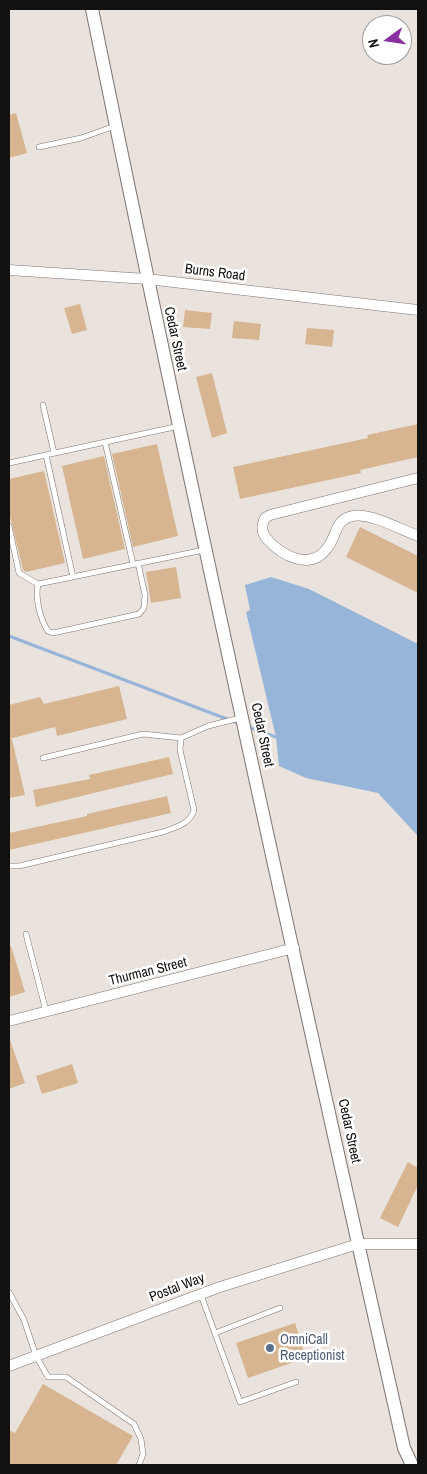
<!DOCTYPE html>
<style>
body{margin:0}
#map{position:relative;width:427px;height:1474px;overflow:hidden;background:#eae3dd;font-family:"Archivo Narrow",sans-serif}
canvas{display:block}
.frame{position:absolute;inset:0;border:10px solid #13110f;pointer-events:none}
.north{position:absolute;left:362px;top:15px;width:50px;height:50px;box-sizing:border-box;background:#fff;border:1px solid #a1a09f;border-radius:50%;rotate:256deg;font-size:14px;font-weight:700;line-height:20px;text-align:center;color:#13110f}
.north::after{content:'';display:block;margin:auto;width:18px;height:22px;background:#89319e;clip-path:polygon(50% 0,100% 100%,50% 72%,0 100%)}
</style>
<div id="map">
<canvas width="427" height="1474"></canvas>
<div class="frame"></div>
<div class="north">N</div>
</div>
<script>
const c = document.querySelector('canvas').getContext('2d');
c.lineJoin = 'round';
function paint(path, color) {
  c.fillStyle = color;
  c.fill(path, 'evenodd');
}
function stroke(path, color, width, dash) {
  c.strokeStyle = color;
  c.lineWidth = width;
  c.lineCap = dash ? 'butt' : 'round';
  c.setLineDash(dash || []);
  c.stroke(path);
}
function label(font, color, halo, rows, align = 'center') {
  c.font = font + ' "Archivo Narrow",sans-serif';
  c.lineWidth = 5;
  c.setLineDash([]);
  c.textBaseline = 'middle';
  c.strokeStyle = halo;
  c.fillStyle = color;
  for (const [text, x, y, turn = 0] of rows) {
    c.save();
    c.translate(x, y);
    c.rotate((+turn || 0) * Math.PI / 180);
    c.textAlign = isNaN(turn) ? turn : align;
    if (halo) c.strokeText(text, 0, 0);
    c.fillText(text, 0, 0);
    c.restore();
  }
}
paint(new Path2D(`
 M271 577 309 589 418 644V836L378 793 306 778 279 766 276 737 246 612 250 610 245 585Z`), '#97b4d9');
stroke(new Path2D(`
 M9 636 240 724
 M248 727 276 737`), '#97b4d9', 3);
paint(new Path2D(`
 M16 113 27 153 9 158V115Z
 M80 304 87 330 72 334 64 308Z
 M185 310 212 313 210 329 183 327Z
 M234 321 261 324 259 340 232 338Z
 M307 328 334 330 332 347 305 344Z
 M212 373 227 433 212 438 196 377Z
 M418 424V457L360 470 361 473 240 499 233 467 368 438 367 435Z
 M157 444 178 536 133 547 112 454Z
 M104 456 125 549 83 559 62 466Z
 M44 471 65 563 26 572 23 570 9 512V479Z
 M360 527 418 556V593L346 557Z
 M176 567 181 598 151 603 146 572Z
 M119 686 127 719 57 736 55 727 9 739V705L40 697 44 704Z
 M9 739H12L25 795 9 798Z
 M169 757 173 774 36 807 33 790 90 779 89 775Z
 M167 796 171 813 9 850V833L87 816V814Z
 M9 946H11L25 992 9 997Z
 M10 1040 25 1083 9 1089V1041Z
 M72 1064 78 1083 42 1094 36 1076Z
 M408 1162 418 1168V1185L398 1227 380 1218Z
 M295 1323 306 1358 248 1378 236 1343Z
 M43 1384 133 1436 116 1465H9V1430L15 1433Z`), '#d6b590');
const service = new Path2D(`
 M39 147 81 138 115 126
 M43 405 54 453
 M105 442 133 564
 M46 455 73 577
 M9 463 179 426
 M9 526 19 573 38 584 204 550
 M38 584C35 598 40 619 48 631L53 633 139 614 144 608 145 595 138 563
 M43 758 143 734 181 738
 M9 866H19L163 832C176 827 190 824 194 810L180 750 181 738 208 726 240 718
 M26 934 46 1011
 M9 1292 24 1320 36 1356 48 1377H66L134 1424 141 1439 143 1454 139 1465
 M201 1295 240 1402 296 1382
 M215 1333 280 1308`);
const minor = new Path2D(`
 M9 270 147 279 418 310
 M418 478 270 515 265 518C261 526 261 532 267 539 282 556 311 572 328 547 337 535 335 519 353 516 369 512 402 530 418 536
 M9 1021 294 948
 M9 1366 220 1287 358 1244H418`);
const tertiary = new Path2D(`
 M92 9C190 490 296 969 404 1448L412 1465`);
stroke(service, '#7c7570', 6);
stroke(minor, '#7c7570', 11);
stroke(tertiary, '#7c7570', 14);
stroke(service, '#fff', 5);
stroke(minor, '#fff', 10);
stroke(tertiary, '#fff', 12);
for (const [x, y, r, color] of [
 [270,1348,5,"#5c6f8a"]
]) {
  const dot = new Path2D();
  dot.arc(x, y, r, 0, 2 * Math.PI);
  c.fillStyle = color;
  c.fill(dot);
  stroke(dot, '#fff', 2);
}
label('14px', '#13110f', '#fff', [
 ["Burns Road",215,273,7],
 ["Cedar Street",175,339,78],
 ["Cedar Street",262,735,78],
 ["Thurman Street",148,972,-14],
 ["Cedar Street",349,1131,78],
 ["Postal Way",177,1288,-21]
]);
label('14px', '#4e5e75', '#fff', [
 ["OmniCall",280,1340],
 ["Receptionist",280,1356]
], 'left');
</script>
